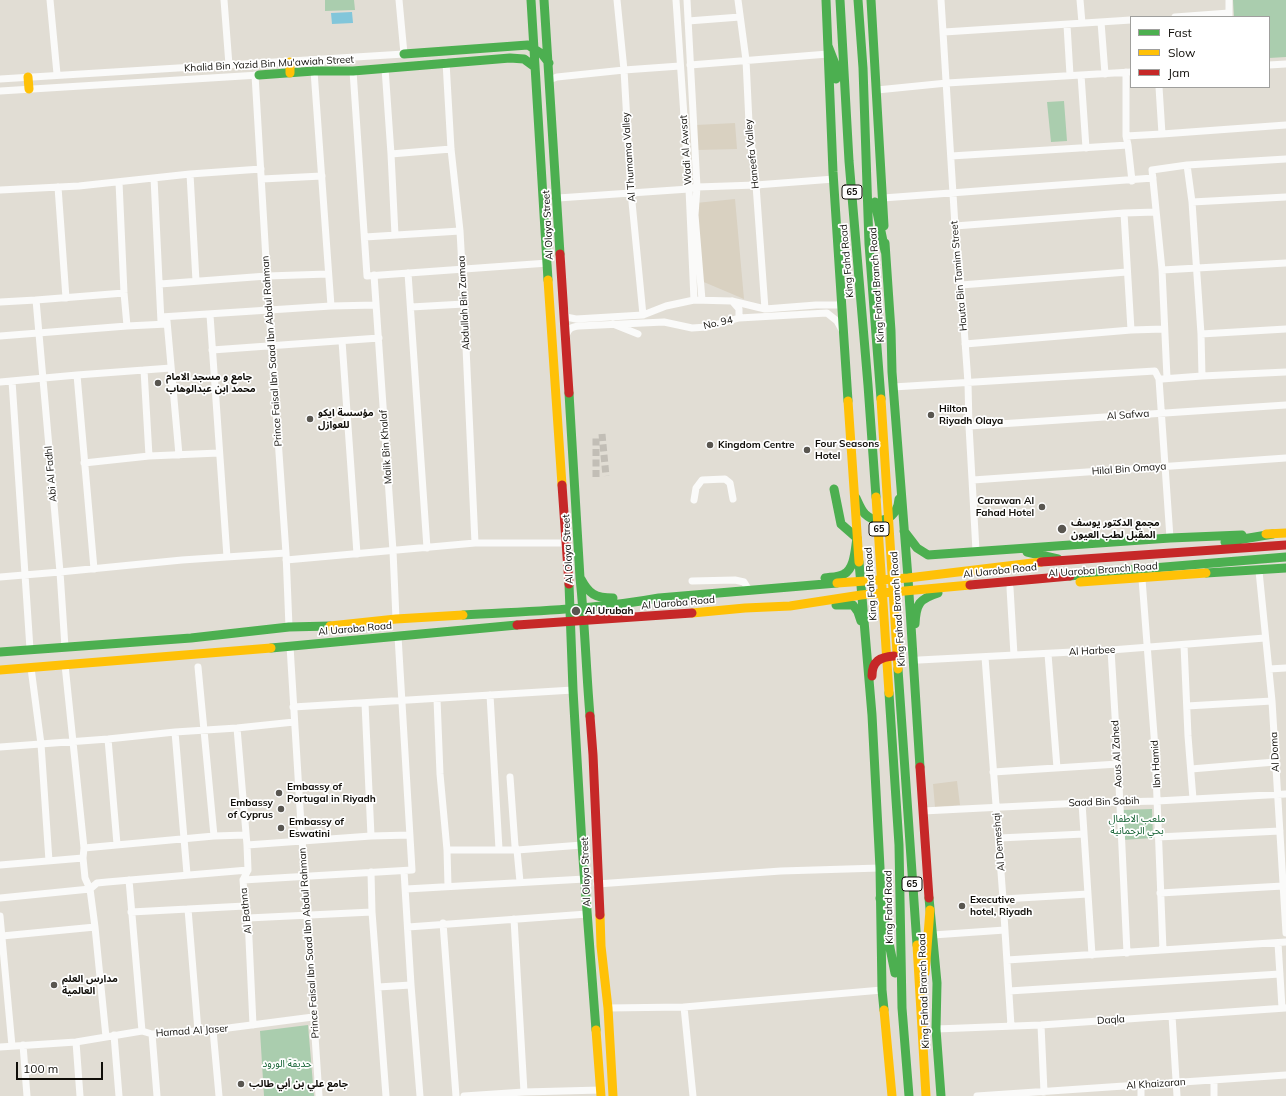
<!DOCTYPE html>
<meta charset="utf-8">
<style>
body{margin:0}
#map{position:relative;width:1286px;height:1096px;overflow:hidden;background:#e1ddd4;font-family:Mulish,sans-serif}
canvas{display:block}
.legend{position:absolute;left:1130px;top:16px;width:140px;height:72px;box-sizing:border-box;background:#fff;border:1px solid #9f9f9d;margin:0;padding:5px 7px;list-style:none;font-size:12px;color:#100e09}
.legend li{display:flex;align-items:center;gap:8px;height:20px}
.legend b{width:20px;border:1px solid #9f9f9d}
.scale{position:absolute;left:16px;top:1062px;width:87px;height:18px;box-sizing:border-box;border:2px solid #100e09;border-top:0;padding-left:5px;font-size:12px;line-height:14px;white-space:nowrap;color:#100e09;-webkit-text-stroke:3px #fff;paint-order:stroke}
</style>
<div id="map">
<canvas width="1286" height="1096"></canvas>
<ul class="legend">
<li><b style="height:5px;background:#4caf50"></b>Fast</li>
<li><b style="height:5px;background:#ffc107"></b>Slow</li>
<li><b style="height:5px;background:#c62828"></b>Jam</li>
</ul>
<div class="scale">100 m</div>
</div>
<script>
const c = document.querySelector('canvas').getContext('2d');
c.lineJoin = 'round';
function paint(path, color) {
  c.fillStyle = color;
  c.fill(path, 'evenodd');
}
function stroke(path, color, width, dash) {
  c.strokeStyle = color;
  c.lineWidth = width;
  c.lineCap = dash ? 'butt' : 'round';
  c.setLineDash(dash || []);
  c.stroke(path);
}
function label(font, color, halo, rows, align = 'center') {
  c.font = font + ' Mulish,"Noto Sans Arabic",sans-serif';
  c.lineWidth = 3.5;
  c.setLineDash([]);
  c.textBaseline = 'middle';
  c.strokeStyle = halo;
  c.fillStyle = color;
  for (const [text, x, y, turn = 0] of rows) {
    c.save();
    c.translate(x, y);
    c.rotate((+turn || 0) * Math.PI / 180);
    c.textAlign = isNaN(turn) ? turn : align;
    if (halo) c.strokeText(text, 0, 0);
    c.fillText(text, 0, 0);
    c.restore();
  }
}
paint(new Path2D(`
 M735 123 737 149 697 150 696 125Z
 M735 199 744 299 699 280 696 203Z
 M957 781 960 805 935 807 933 784Z`), '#d9d1c1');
paint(new Path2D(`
 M325 0H354L355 10 325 11Z
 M1233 0H1286V57L1269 58V17H1234Z
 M1064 101 1067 141 1051 142 1047 102Z
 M1152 809 1153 838 1122 840 1121 810Z
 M308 1025 314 1096H264L260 1031Z`), '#aacdae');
paint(new Path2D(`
 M352 12 353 23 332 24 331 13Z`), '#82c6da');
stroke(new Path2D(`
 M602 434 606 476
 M596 477V437`), '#c2beb6', 7, [7, 3.5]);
stroke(new Path2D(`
 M50 0 57 74
 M224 0 229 65
 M617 0 624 70 631 192 643 315
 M676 0 689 189 694 300
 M687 0 697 187 695 215 702 300
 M738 0 746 60 749 123 756 185 765 309
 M941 0 955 226 961 285 968 383 969 426 976 551
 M1080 0 1082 23
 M1229 0V17
 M1175 17 1229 13
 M688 21 740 17
 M1101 22 1105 74
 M1067 25 1070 75
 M944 32 1131 20
 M446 62 451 149 460 231 464 304 475 543
 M690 65 828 54
 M1269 65 1286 64
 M385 68 391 154 395 235
 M314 71 331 306
 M353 71 367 276 548 263
 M1126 72V136L1128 145 1132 181
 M255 75 269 310 286 553 289 627
 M1081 75 1086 148
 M0 79 404 54 399 0
 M549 80 557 77 624 70 680 66
 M1159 87 1162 134
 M877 90 947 83 1131 72
 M0 91 259 75
 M1126 136 1162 134 1286 125
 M391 154 451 149
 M951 156 1128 145
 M1187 165 1192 202 1201 334 1202 376
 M190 174 196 281
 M154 178 161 322
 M262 179 322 176
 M119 182 124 293 127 326
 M58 187 66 298
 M0 190 79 186 190 174 261 169
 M558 198 689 189 697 187 756 185 834 179
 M883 198 1153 178
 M1192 202 1286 197
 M1124 213 1131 330
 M955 226 1124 213 1156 212
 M365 237 460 231
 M1162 270 1286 263
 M408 273 427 548
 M374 275 393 551 396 619
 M160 284 267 276 328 274
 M961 285 1127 272
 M36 300 60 572 65 647
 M732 301 739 309V318
 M0 302 36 300 124 293
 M411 307 464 304
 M565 311 566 317 576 319 643 315 666 306 694 300 732 301 765 309 816 305H842
 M210 315 227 557
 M161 317 331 306 376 305
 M167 321 179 455
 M613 324 638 334
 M1201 334 1286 329
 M0 336 127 326 167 324
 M566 336C569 328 571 327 579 326L664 322 692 328 707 327 739 318 827 313 837 321 842 330
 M342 341 357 554
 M965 344 1131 330 1164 329
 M212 350 379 338
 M144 370 149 456
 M77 375 94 569
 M1167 378 1162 270 1152 170 1187 165 1286 159
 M1162 379 1202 376 1286 372
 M12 381 30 649
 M0 382 77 375 171 368
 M893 387 1155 371 1159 379 1170 538
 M969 426 1286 405
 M84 463 149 456 219 453
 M973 480 1286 458
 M694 500 696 488 702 480 725 479 730 483 733 499
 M286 560 475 543H566
 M1259 571 1272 701 1286 933
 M0 577 60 572 182 560 286 553
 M1142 579 1155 748 1163 950
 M692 581 735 580 744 582 749 590
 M1010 588 1014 655
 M1184 645 1188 736 1193 799
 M290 646 302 841 306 877 307 916 319 1096
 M1111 650 1118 764 1127 953
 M1048 654 1057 768
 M985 657 1003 899 1011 1026
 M919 660 1111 650 1265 638
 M65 665 84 848 83 858 85 878 90 889 95 927 106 1037
 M198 667 214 836
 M31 668 41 744 49 861
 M1269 669 1286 668
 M490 695 499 849
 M437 699 440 774 447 850 448 886
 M365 703 371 836
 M1187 706 1272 701
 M293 707 573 690
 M237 728 247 845 248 870 243 880 245 906 248 918 253 1025
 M175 732 187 874
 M108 739 117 844
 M0 747 108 739 175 732 237 728 294 722
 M1191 769 1275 762
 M993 772 1118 764
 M510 777 515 846 517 850 520 882
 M1082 803 1092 955
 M923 811 1082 803 1157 801 1286 794
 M1158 837 1280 831
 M999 838 1084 834
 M247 845 371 836 410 835
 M84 848 214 836 246 835
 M447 850H517L582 845
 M0 865 83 858
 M404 871 411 985 420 1096
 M371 872 372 912 386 1096
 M129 880 142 1031
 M243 880 412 870 398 636
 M597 884 781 871 880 868
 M406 889 585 879
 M1160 893 1283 886
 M0 898 90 889 97 883 107 882 248 870
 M1003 899 1088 894
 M188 909 198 1031
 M131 912 245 906
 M0 916 12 1046
 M248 918 372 912
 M514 919 524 1092
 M443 923 456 1096
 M408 927 587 914
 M933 935 1005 930
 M2 936 95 927
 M1278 943 1282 1008
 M1007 960 1286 942
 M378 987 411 985
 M1009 991 1280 974
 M684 1007 693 1096
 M608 1008 684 1007 882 990
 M1172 1016 1177 1096
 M1041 1025 1044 1092
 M936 1029 1041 1025 1286 1008
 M213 1030 219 1096
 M152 1034 157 1096
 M114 1035 119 1096
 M76 1042 80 1096
 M23 1045 27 1096
 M0 1047 76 1042 142 1031 152 1034 213 1030 313 1017
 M1214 1080V1096
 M1141 1086V1096
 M464 1096 524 1092 601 1090
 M977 1096 1286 1075`), '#fafaf9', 7);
stroke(new Path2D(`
 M531 0 548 280
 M544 0 560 254
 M826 0 833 172 848 401
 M840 0 849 161 868 385 876 497
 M858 0 863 68 869 244 881 399
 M871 0 884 226
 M828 46 835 64 836 79
 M404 54 528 45 542 54 549 63
 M259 75 314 71H353L510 58 524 59 535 67
 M875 202 885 251
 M885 243 891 331 892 372 908 578 920 767
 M569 393 580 578C585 624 586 670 590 716
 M856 498C859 504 861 510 865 514 880 528 898 517 899 499
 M904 531 917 548 928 555 1170 538 1242 535
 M1225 542 1273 534
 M1027 552 1058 559
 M859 562 872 715 880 868 882 990 884 1010
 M1206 573 1286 568
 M1070 576 1104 572 1286 557
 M825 578C831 577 839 577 844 574 855 568 855 549 857 538L841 524 834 489
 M581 579C589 594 595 598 613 598
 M569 584 573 690 582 845 596 1030
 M836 605H853L858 612 861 621
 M463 615C528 611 594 610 659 598L837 583
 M915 624C916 604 919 599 938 593
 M271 648 517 625
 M0 652 191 638 289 627 330 626
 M898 669 917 945
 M889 693 899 845 902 1008 909 1096
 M880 898 895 973
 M929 898 937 983 936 1029 941 1096`), '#4caf50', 9);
stroke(new Path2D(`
 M290 62V73
 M28 77 29 89
 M548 280 562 485
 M881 399 898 669
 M848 401 859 562
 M876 497 889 693
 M1266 534 1286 533
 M1080 582 1206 573
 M837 583 908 578 1041 562
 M692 613 745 608 790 606 861 595 970 585
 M330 626 396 619 463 615
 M0 670 271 648
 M600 915 601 946 608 1008 613 1096
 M917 945 926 1096
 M925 973 930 910
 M884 1010 892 1096
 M596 1030 601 1096`), '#ffc107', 9);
stroke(new Path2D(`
 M560 254 569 393
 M562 485 569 584
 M1041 562 1286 545
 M970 585 1070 576
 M517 625 692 613
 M872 676C872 661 880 657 894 656
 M590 716 593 755 600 915
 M920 767 929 898`), '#c62828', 9);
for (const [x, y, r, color] of [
 [158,383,4,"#595650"],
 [931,415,4,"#595650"],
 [310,419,4,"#595650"],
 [710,445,4,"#595650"],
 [807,450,4,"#595650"],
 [1042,507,4,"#595650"],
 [1062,529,5,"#595650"],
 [576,611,5,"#595650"],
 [279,793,4,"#595650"],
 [281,809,4,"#595650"],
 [281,828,4,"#595650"],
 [962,906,4,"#595650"],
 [54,985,4,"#595650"],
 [241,1084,4,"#595650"]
]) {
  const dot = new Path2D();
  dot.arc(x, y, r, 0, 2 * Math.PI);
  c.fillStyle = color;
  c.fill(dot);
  stroke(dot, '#fff', 1.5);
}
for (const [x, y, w] of [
 [852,192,20],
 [879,529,20],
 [912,884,20]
]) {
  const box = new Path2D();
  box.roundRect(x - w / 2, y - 7, w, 14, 3);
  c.fillStyle = '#fff';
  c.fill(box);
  stroke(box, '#100e09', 1);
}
label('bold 9px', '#100e09', null, [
 ["65",852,192],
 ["65",879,529],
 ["65",912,884]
]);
label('10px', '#100e09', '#fff', [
 ["Khalid Bin Yazid Bin Mu'awiah Street",269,64,-3],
 ["Wadi Al Awsat",686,150,-94],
 ["Haneefa Valley",752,154,-96],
 ["Al Thumama Valley",629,157,-94],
 ["Al Olaya Street",548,225,-93],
 ["King Fahd Road",847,261,-95],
 ["Hauta Bin Tamim Street",959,276,-95],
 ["King Fahad Branch Road",877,285,-94],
 ["Abdullah Bin Zamaa",464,303,-93],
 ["No. 94",718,323,-13],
 ["Prince Faisal Ibn Saad Ibn Abdul Rahman",272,351,-94],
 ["Al Safwa",1128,415,-4],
 ["Malik Bin Khalaf",386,447,-94],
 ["Hilal Bin Omaya",1129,469,-4],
 ["Abi Al Fadhl",51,474,-95],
 ["Al Olaya Street",568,549,-93],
 ["Al Uaroba Branch Road",1103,570,-4],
 ["Al Uaroba Road",1000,571,-6],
 ["King Fahd Road",871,584,-94],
 ["Al Uaroba Road",678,603,-5],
 ["King Fahad Branch Road",898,609,-94],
 ["Al Uaroba Road",355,629,-5],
 ["Al Harbee",1092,651,-3],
 ["Al Doma",1275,752,-93],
 ["Aous Al Zahed",1117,754,-93],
 ["Ibn Hamid",1156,764,-93],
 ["Saad Bin Sabih",1104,802,-2],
 ["Al Demeshqi",999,842,-95],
 ["Al Olaya Street",586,872,-92],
 ["King Fahd Road",889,907,-91],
 ["Al Bathna",246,911,-96],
 ["Prince Faisal Ibn Saad Ibn Abdul Rahman",309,943,-94],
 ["King Fahad Branch Road",924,991,-92],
 ["Daqla",1111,1020,-4],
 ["Hamad Al Jaser",192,1031,-4],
 ["Al Khaizaran",1156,1084,-4]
]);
label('bold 10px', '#100e09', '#fff', [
 ["جامع و مسجد الامام",166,377],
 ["محمد ابن عبدالوهاب",166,389],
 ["Hilton",939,409],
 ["Riyadh Olaya",939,421],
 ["مؤسسة ايكو",318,413],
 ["للعوازل",318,425],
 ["Four Seasons",815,444],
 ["Hotel",815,456],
 ["Kingdom Centre",718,445],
 ["Carawan Al",1034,501,"right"],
 ["Fahad Hotel",1034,513,"right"],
 ["مجمع الدكتور يوسف",1071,523],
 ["المقبل لطب العيون",1071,535],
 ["Al Urubah",585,611],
 ["Embassy of",287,787],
 ["Portugal in Riyadh",287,799],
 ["Embassy",273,803,"right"],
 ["of Cyprus",273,815,"right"],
 ["Embassy of",289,822],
 ["Eswatini",289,834],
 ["Executive",970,900],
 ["hotel, Riyadh",970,912],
 ["مدارس العلم",62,979],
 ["العالمية",62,991],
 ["جامع علي بن أبي طالب",249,1084]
], 'left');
label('10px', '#136132', '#fff', [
 ["ملعب الاطفال",1137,819],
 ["بحي الرحمانية",1137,831],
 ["حديقة الورود",287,1064]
]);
</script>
